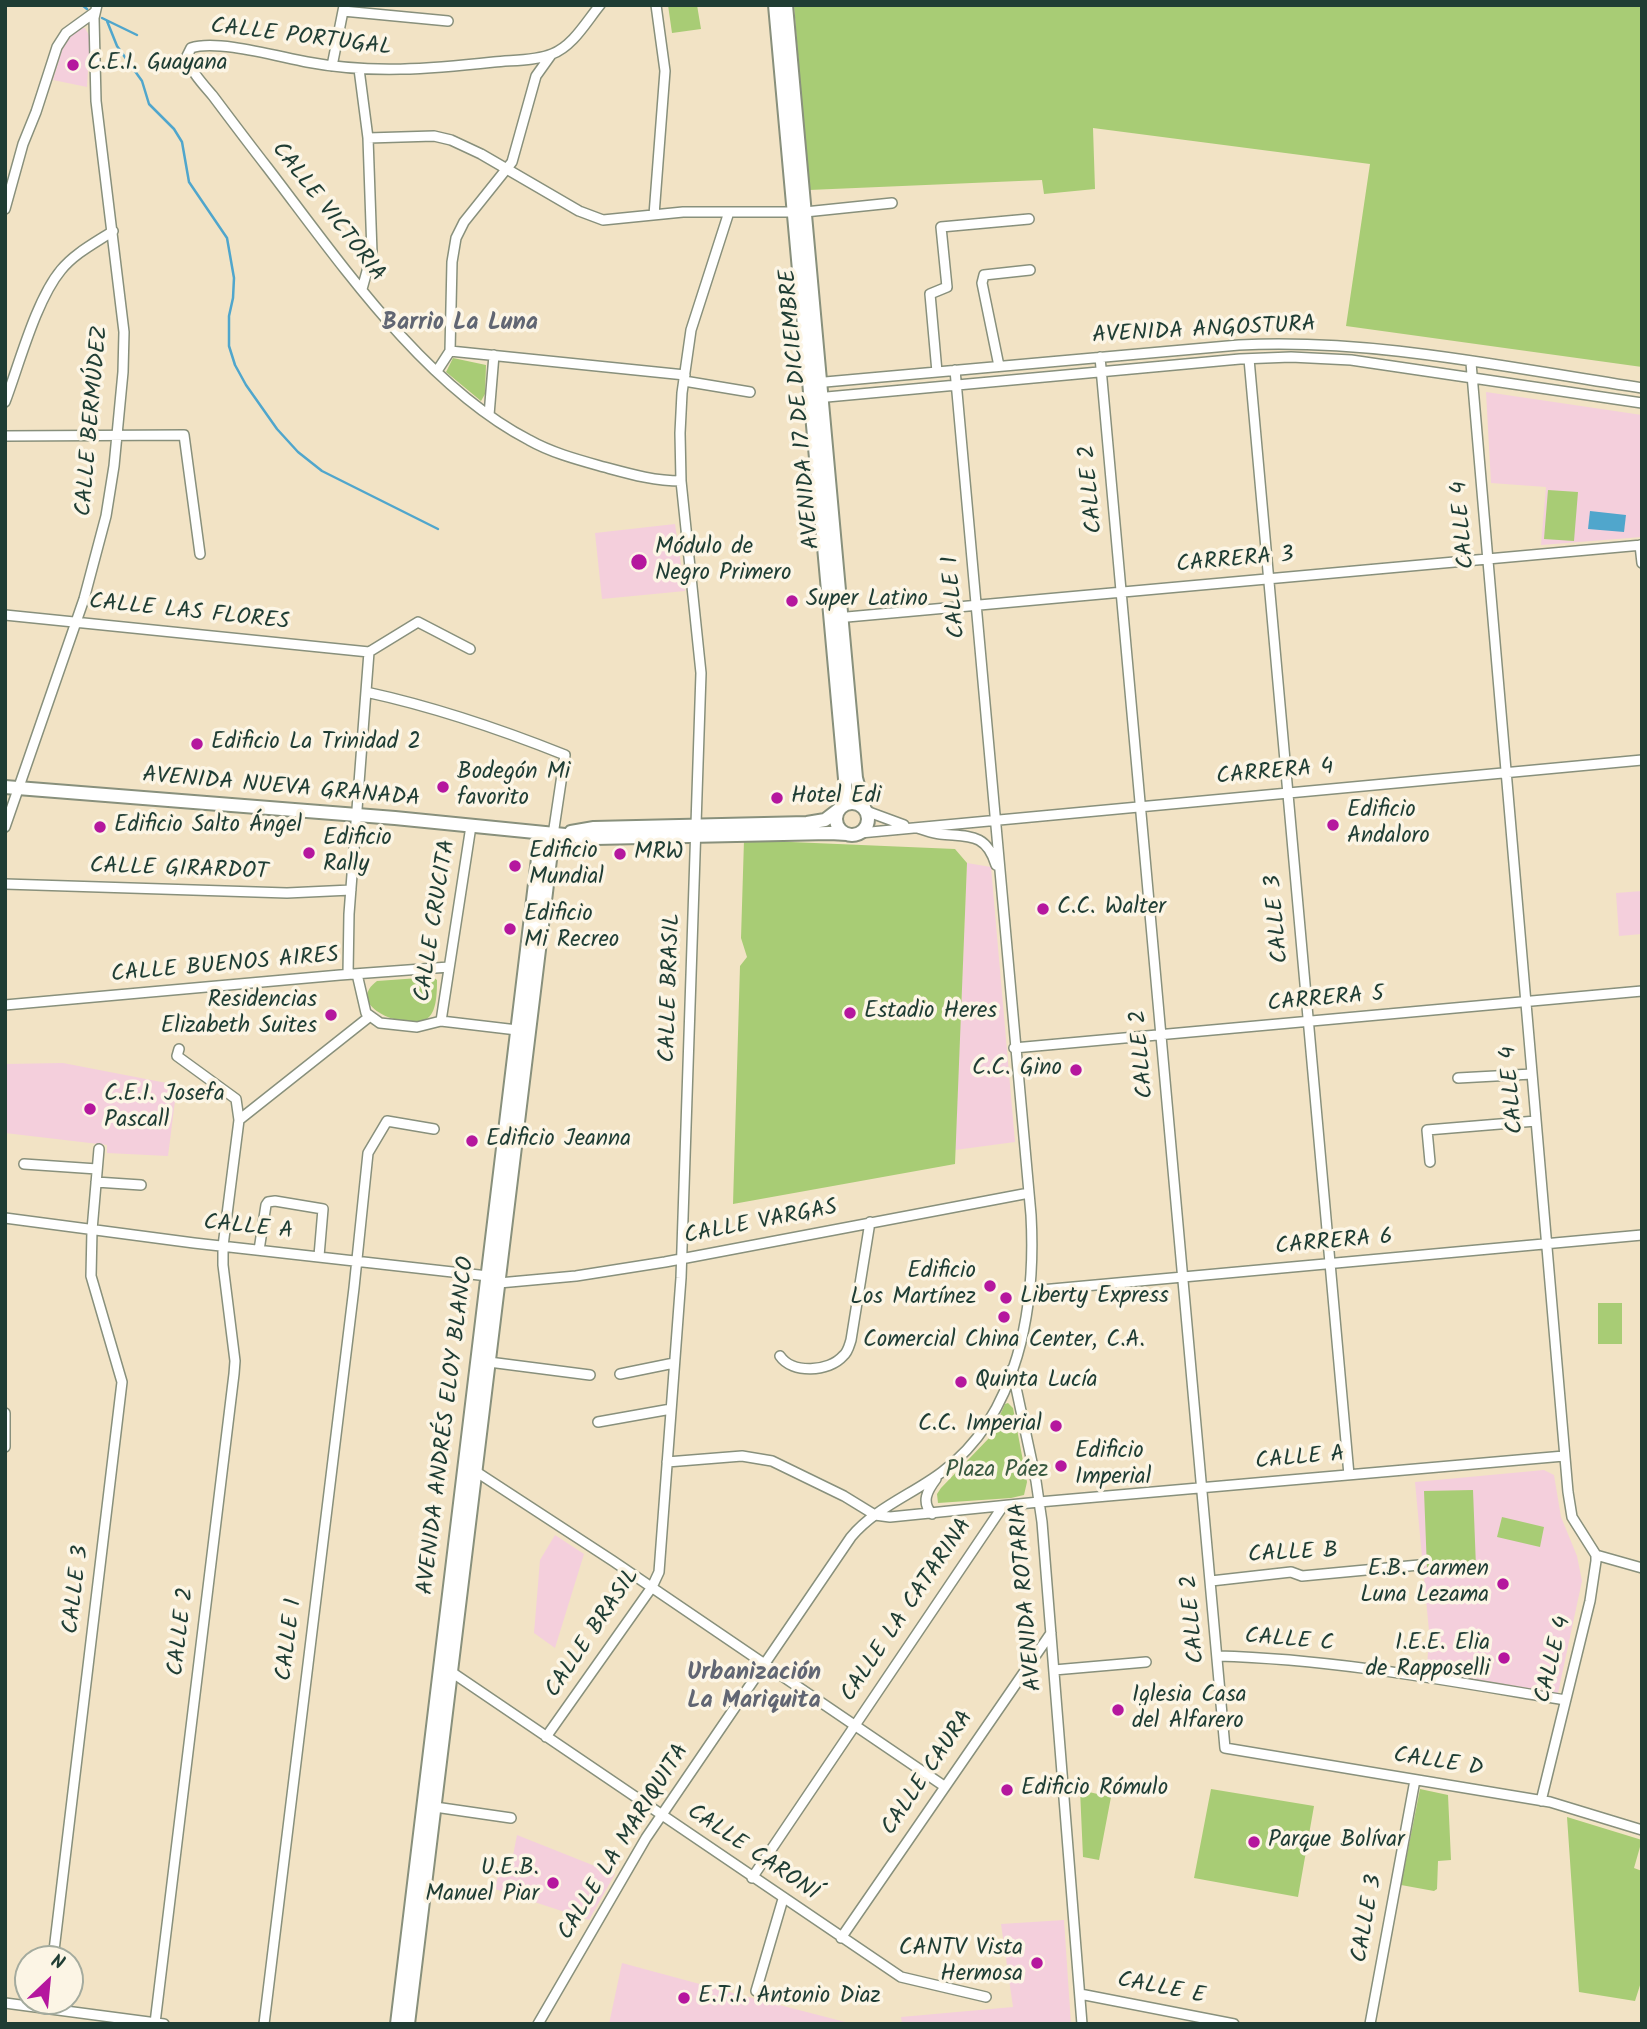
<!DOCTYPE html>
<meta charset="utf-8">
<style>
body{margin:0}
#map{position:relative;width:1647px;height:2029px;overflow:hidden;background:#f2e3c5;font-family:Kalam,sans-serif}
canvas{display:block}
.frame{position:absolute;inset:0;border:7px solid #1f3d34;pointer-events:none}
.north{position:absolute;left:14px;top:1945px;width:70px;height:70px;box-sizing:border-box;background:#fcf5e5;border:2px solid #a4ab9e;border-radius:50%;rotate:26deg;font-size:19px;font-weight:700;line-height:28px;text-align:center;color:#1f3d34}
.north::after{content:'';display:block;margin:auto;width:24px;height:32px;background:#b5179e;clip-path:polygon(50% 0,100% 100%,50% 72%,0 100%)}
</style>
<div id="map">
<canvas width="1647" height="2029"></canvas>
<div class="frame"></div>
<div class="north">N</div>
</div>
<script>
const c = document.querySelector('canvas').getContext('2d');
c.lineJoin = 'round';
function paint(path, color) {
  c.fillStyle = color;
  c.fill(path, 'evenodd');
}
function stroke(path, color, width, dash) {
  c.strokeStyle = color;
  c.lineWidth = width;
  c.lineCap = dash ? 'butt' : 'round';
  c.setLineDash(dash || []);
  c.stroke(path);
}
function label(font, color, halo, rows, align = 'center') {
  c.font = font + ' Kalam,sans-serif';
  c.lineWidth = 7;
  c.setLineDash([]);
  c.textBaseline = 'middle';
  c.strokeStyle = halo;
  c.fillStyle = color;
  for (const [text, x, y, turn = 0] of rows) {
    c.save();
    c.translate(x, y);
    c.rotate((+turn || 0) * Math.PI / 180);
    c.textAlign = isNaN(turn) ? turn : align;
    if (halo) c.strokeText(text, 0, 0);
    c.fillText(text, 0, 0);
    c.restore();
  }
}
paint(new Path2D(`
 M79 28H85L90 37 87 87 53 80 64 43Z
 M1486 392 1642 415V537L1541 545 1546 487 1491 483Z
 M675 524 685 591 602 599 595 533Z
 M967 863 991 867 1015 1142 955 1150Z
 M1642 891V934L1619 936 1616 893Z
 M63 1063 177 1085 168 1156 107 1153V1145L5 1133V1064Z
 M1544 1470 1554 1475 1561 1517 1577 1556 1582 1581 1558 1693 1427 1671 1429 1631 1415 1482Z
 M555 1535 584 1554 555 1648 534 1633 540 1560Z
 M517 1835 615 1874 589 1920 495 1889 498 1875 509 1876Z
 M1064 1920 1071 2024H902L901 2017 1013 2007 1001 1924Z
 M622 1963 733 1993 853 2024H609Z`), '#f4cfdc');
paint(new Path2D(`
 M668 5H697L701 29 672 33Z
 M794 5H1642V367L1346 326 1370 164 1093 128 1095 189 1044 194 1042 180 809 190Z
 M453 358 486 365 485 394 481 401 446 372Z
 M1548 490 1578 492 1574 541 1544 539Z
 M744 840 955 849 967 863 955 1164 733 1204 740 966 747 957 741 938Z
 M433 977 437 980C437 991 437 1011 428 1018 410 1032 342 1007 377 981Z
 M1598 1303H1622V1344H1598Z
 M1008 1403 1013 1408 1027 1482 1024 1495 1011 1498 938 1503 937 1494 941 1488 990 1437 1005 1404Z
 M1473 1490 1476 1567 1427 1569 1424 1491Z
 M1502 1517 1544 1527 1540 1547 1497 1537Z
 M1211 1789 1314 1806 1298 1897 1194 1878Z
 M1420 1789 1448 1795 1451 1860 1438 1861 1437 1889 1434 1891 1401 1885Z
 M1080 1790 1111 1797 1099 1860 1083 1857Z
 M1567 1817 1642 1840 1634 1868 1642 1871V1979L1635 2001 1579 1992Z`), '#a8cc75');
paint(new Path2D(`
 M1590 511 1626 515 1624 532 1588 529Z`), '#50a6cc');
stroke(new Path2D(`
 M82 5 87 9
 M102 18 137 35
 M107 21 117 46 142 81 149 104 174 129 182 142 189 182 227 238 234 278 233 298 229 316V346L235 365 246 385 277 429 298 452 322 471 438 529`), '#50a6cc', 2.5);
const street = new Path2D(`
 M600 5C586 22 573 46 552 54 535 61 512 60 494 62 431 69 370 74 307 62 279 57 217 39 191 48L187 56C190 71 203 84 213 96 231 120 249 144 267 167 339 261 423 385 529 440 552 453 579 460 604 467 630 474 654 481 681 481
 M343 11 448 21
 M332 66 344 6
 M359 69 368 138 372 253 362 289
 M368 138 434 136 451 140 481 154 579 211 603 220 683 212H805L892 203
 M5 209 23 144 36 112 57 47 66 33 95 12
 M654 215 665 71 656 5
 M450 351 685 375
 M1100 357 1225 1748 1550 1802 1642 1830
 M1249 359 1349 1475
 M1471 363 1568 1492 1572 1517 1596 1555V1561L1590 1601 1541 1801
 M999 366 982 283 984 275 1030 270
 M437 371 450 351 452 262 456 238 464 222 512 162 536 76 551 55
 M937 372 930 294 947 287 941 227 1029 219
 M684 381 750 392
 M814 383 1239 345C1373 338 1509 368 1642 388
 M816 398 1240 359 1291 357 1351 360 1642 403
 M5 402C19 365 36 300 61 270 75 253 95 243 113 231
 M489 415 494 355
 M5 436 184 435 200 554
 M1640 545 1642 563
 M5 615 369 652
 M836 618 1642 545
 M369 652 418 622 470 649
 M366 692C435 707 500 729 565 755L553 835
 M866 811 904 825
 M5 827 84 599 106 516 114 466 123 372 124 332 96 101 94 18 97 5
 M917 828C925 830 932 833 940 834 968 837 986 832 996 865
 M860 833 1642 760
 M5 884 287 893 351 890
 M348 974 349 914 369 652
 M357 974 366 1013 380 1023 417 1027 441 1021 517 1030
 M5 1005 340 975 449 967
 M441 1021 471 826
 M1014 1048 1642 991
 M179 1049 177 1056 236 1099 239 1120
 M1458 1078 1532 1074
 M1430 1162 1427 1130 1536 1121
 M24 1164 97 1169
 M96 1182 141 1185
 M5 1218 194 1243 488 1276 499 1283 576 1276 665 1262 1029 1193
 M259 1250 266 1205 268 1202 275 1201 323 1209 319 1256
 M1030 1291 1642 1235
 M780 1356C792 1374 829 1372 843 1356 848 1352 849 1346 851 1340L870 1222
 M489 1362 590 1375
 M1012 1369 1036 1481 1042 1522 1082 2024
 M620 1374 674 1363
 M5 1413V1447
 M598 1422 671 1409
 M667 1462 742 1456 772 1461 844 1496 875 1515 890 1517 1039 1502 1564 1456
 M472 1469 613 1561 944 1786
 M932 1514C921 1502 927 1491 936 1479
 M1596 1555 1642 1568
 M1211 1581 1291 1572 1302 1576 1419 1565
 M1217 1656C1334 1659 1450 1681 1565 1700
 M447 1669 901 1977 986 1997
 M1054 1670 1146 1662
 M546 1737 652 1587 659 1572 681 1278 701 673 681 481 680 433 682 393 691 330 729 212
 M435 1807 511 1818
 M752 1878 1003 1506
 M841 1938 1051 1633
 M53 1959 122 1382 91 1276 92 1230 99 1149
 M756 1991 783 1899
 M1080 1994 1234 2024
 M5 2003 164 2024
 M155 2023 234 1374 235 1361 223 1265V1246L239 1120 369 1017
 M264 2024 354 1288 368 1153 387 1121 434 1129
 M538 2024 646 1838 851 1537C875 1508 913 1494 942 1472 1019 1415 1036 1305 1031 1215 1004 934 981 652 955 370
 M1370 2024 1415 1780`);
const secondary = new Path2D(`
 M775 5 845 779V796L841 807
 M786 5 856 778 864 807
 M5 787 395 818 595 838 830 833 847 834
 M836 819a16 16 0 1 1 32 0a16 16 0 1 1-32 0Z
 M571 832 594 828 807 823 825 820 838 810
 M397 2024 541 834
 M408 2024 553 835`);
stroke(street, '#88907c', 12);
stroke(secondary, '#88907c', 16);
stroke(street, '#fff', 9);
stroke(secondary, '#fff', 12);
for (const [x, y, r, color] of [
 [73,65,7,"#b5179e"],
 [639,562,9,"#b5179e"],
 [792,601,7,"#b5179e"],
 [197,744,7,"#b5179e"],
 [443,787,7,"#b5179e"],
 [777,798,7,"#b5179e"],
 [1333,825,7,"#b5179e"],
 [100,827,7,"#b5179e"],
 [309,853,7,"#b5179e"],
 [620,854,7,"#b5179e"],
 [515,866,7,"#b5179e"],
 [1043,909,7,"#b5179e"],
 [510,929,7,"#b5179e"],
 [850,1013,7,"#b5179e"],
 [331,1015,7,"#b5179e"],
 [1076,1070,7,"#b5179e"],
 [90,1109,7,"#b5179e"],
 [472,1141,7,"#b5179e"],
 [990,1286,7,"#b5179e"],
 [1006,1298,7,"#b5179e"],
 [1004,1317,7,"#b5179e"],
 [961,1382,7,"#b5179e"],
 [1056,1426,7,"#b5179e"],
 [1061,1466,7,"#b5179e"],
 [1503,1584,7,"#b5179e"],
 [1504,1658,7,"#b5179e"],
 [1118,1710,7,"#b5179e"],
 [1007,1790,7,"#b5179e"],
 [1254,1842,7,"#b5179e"],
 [553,1883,7,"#b5179e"],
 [1037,1963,7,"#b5179e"],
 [684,1998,7,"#b5179e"]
]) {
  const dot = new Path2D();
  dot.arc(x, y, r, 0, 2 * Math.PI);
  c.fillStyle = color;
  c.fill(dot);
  stroke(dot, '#fcf5e5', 2.5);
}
label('23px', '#1f3d34', '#fcf5e5', [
 ["CALLE PORTUGAL",301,39,7],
 ["CALLE VICTORIA",327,213,52],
 ["AVENIDA ANGOSTURA",1204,332,-3],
 ["AVENIDA 17 DE DICIEMBRE",802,409,-95],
 ["CALLE BERMÚDEZ",94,421,-85],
 ["CALLE 2",1093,489,-95],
 ["CALLE 4",1465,525,-95],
 ["CARRERA 3",1235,562,-5],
 ["CALLE 1",956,597,-95],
 ["CALLE LAS FLORES",189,614,6],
 ["CARRERA 4",1275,774,-5],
 ["AVENIDA NUEVA GRANADA",281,789,5],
 ["CALLE GIRARDOT",179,871,2],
 ["CALLE 3",1279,919,-95],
 ["CALLE CRUCITA",437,921,-81],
 ["CALLE BUENOS AIRES",225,967,-5],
 ["CALLE BRASIL",672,988,-88],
 ["CARRERA 5",1326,1001,-5],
 ["CALLE 2",1144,1054,-95],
 ["CALLE 4",1514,1090,-95],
 ["CALLE VARGAS",761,1224,-11],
 ["CALLE A",248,1229,6],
 ["CARRERA 6",1334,1244,-5],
 ["AVENIDA ANDRÉS ELOY BLANCO",448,1426,-83],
 ["CALLE A",1300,1460,-5],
 ["CALLE B",1293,1555,-3],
 ["CALLE 3",78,1590,-83],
 ["AVENIDA ROTARIA",1028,1597,-95],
 ["CALLE LA CATARINA",908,1611,-56],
 ["CALLE 2",1195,1619,-95],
 ["CALLE 2",183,1632,-83],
 ["CALLE BRASIL",594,1634,-56],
 ["CALLE 1",291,1640,-83],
 ["CALLE C",1289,1642,5],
 ["CALLE 4",1555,1660,-76],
 ["CALLE D",1438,1764,9],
 ["CALLE CAURA",929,1774,-56],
 ["CALLE LA MARIQUITA",625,1843,-58],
 ["CALLE CARONÍ",752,1854,34],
 ["CALLE 3",1369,1919,-80],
 ["CALLE E",1161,1990,11]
]);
label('23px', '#1f3d34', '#fcf5e5', [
 ["C.E.I. Guayana",87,65],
 ["Módulo de",655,549],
 ["Negro Primero",655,575],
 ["Super Latino",806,601],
 ["Edificio La Trinidad 2",211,744],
 ["Bodegón Mi",457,774],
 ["favorito",457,800],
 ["Hotel Edi",791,798],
 ["Edificio",1347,812],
 ["Andaloro",1347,838],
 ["Edificio Salto Ángel",114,827],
 ["Edificio",323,840],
 ["Rally",323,866],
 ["Edificio",529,853],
 ["Mundial",529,879],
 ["MRW",634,854],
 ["C.C. Walter",1057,909],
 ["Edificio",524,916],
 ["Mi Recreo",524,942],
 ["Residencias",317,1002,"right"],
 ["Elizabeth Suites",317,1028,"right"],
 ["Estadio Heres",864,1013],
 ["C.C. Gino",1062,1070,"right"],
 ["C.E.I. Josefa",104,1096],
 ["Pascall",104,1122],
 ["Edificio Jeanna",486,1141],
 ["Edificio",976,1273,"right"],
 ["Los Martínez",976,1299,"right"],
 ["Liberty Express",1020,1298],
 ["Comercial China Center, C.A.",1004,1342,"center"],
 ["Quinta Lucía",975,1382],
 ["C.C. Imperial",1042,1426,"right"],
 ["Edificio",1075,1453],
 ["Imperial",1075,1479],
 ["E.B. Carmen",1489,1571,"right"],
 ["Luna Lezama",1489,1597,"right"],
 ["I.E.E. Elia",1490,1645,"right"],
 ["de Rapposelli",1490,1671,"right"],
 ["Iglesia Casa",1132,1697],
 ["del Alfarero",1132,1723],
 ["Edificio Rómulo",1021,1790],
 ["Parque Bolívar",1268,1842],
 ["U.E.B.",539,1870,"right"],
 ["Manuel Piar",539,1896,"right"],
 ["CANTV Vista",1023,1950,"right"],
 ["Hermosa",1023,1976,"right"],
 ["E.T.I. Antonio Diaz",698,1998]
], 'left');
label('23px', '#3a5a41', '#fcf5e5', [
 ["Plaza Páez",997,1472]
]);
label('bold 24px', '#616673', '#fcf5e5', [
 ["Barrio La Luna",460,325],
 ["Urbanización",754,1675],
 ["La Mariquita",754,1703]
]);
</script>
